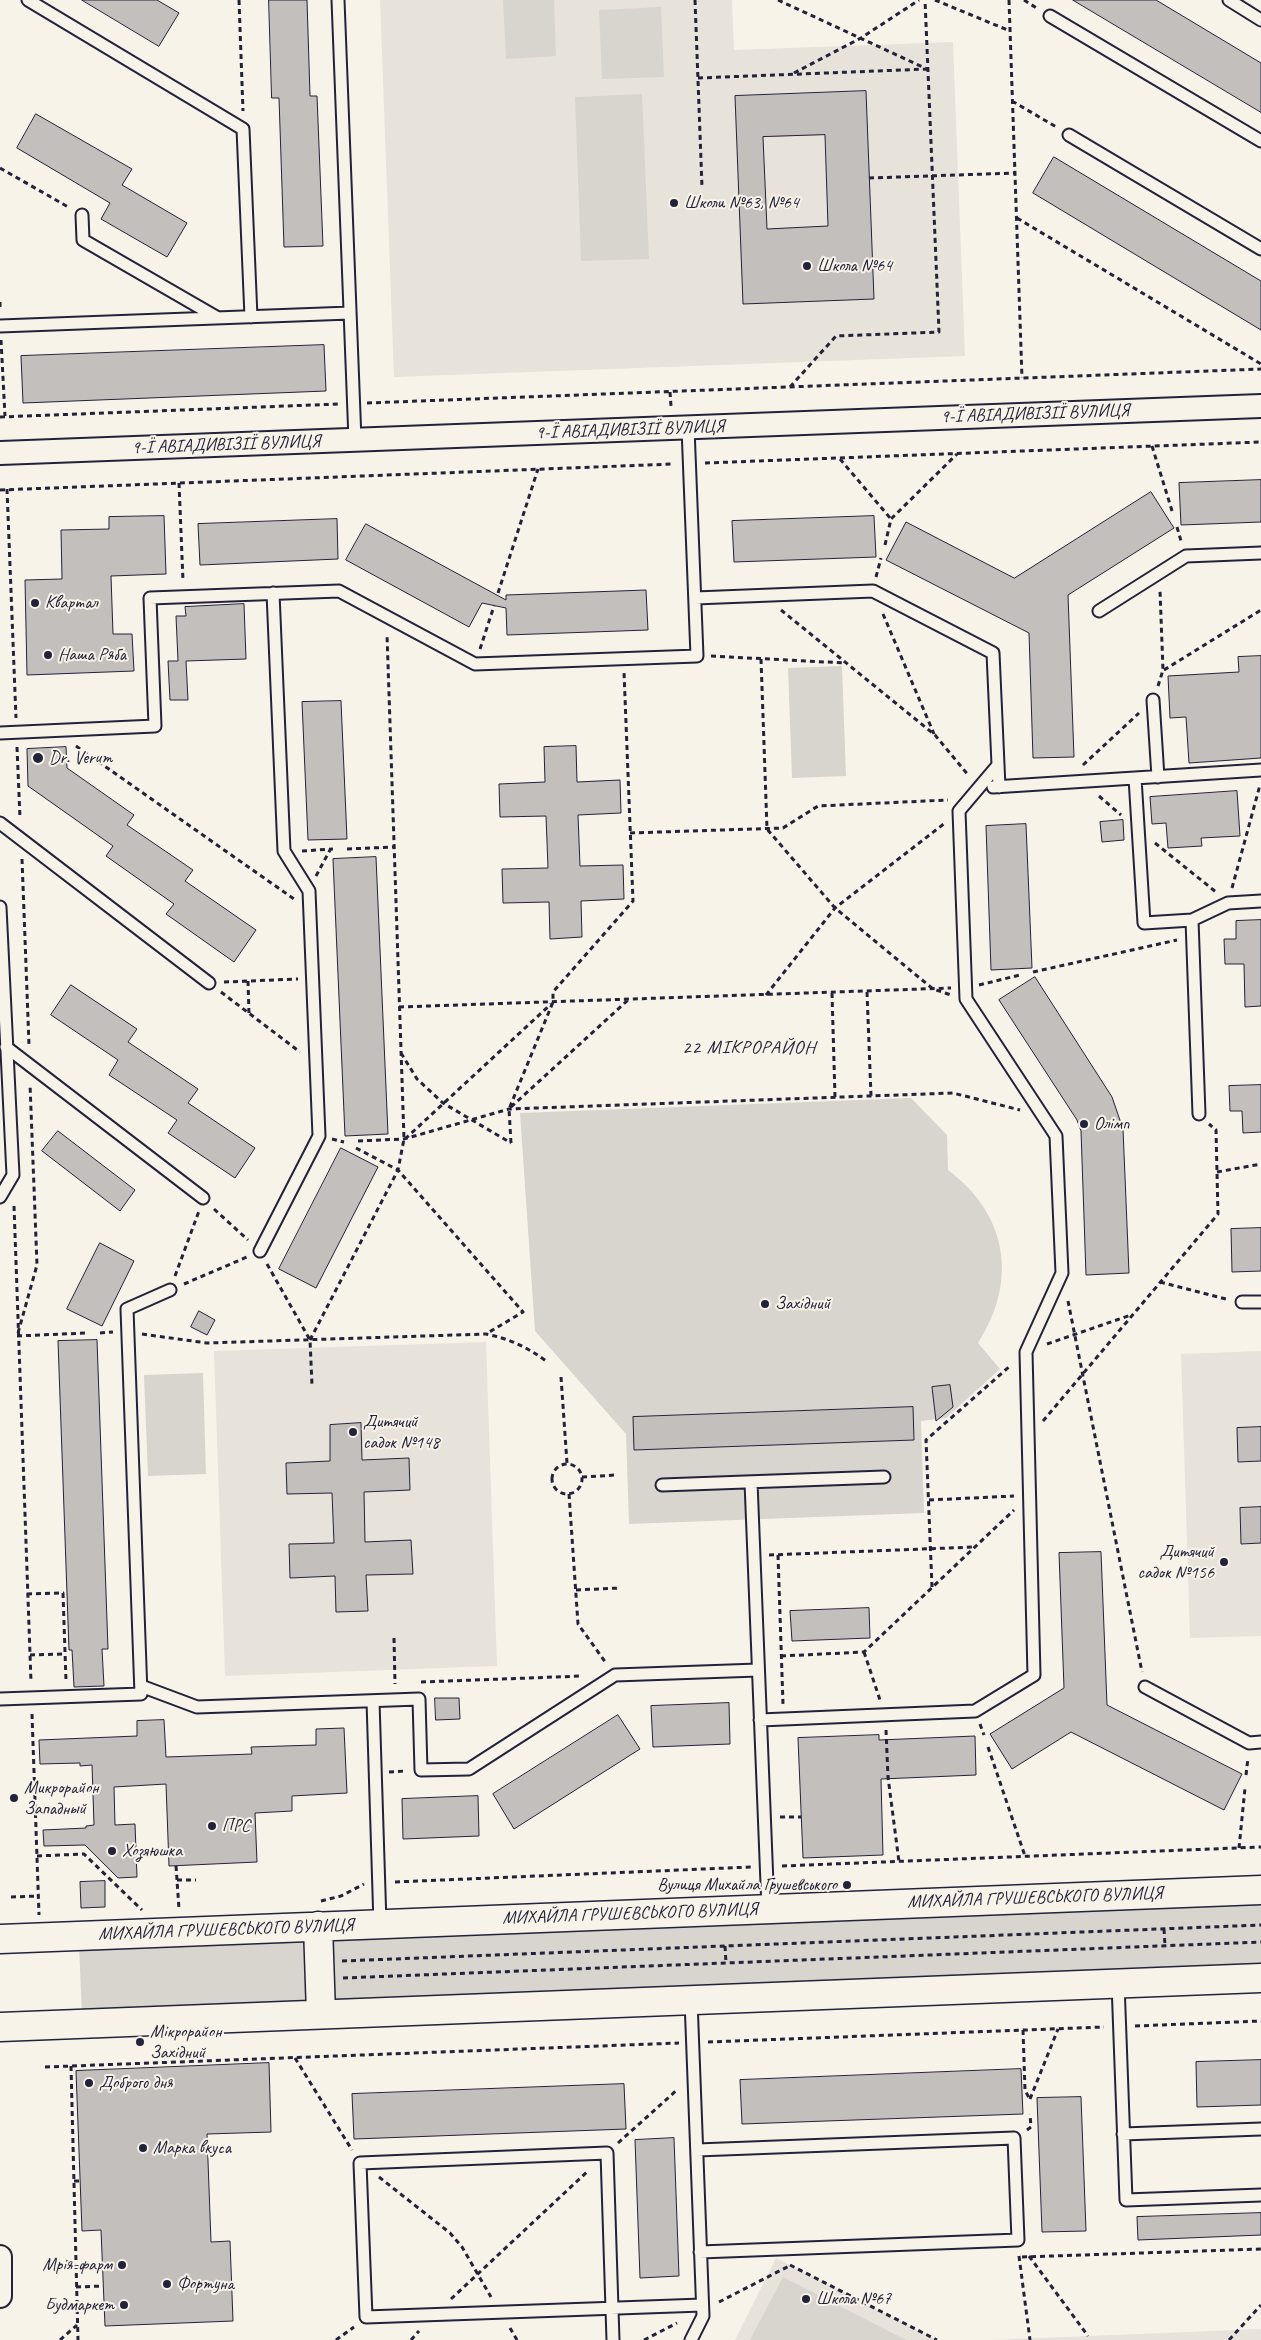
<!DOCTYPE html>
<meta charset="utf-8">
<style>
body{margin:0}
canvas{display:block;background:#f7f3e8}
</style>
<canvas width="1261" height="2340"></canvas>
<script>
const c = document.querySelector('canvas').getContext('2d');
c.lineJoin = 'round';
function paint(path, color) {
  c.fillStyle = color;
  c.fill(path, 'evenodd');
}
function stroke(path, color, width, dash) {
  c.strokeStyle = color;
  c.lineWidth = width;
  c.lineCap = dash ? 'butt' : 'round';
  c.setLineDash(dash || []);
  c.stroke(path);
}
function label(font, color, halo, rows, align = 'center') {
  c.font = font + ' Caveat,sans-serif';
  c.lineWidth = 4;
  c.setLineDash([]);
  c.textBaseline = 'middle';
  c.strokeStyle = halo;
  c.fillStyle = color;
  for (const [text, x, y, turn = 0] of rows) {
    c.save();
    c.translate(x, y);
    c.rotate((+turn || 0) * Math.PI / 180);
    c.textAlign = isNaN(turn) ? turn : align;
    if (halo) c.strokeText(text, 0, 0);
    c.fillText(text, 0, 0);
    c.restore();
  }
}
paint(new Path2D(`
 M380 0H732L734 50 953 42 965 356 394 377Z
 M486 1342 497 1666 225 1676 214 1351Z
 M1261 1351V1636L1190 1638 1181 1354Z
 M776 2258 937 2340H735Z
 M1261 2329V2340H990Z`), '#e7e3db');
paint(new Path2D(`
 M503 0H554L556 56 506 59Z
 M661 7 664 77 602 79 599 10Z
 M642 94 649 259 581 261 575 97Z
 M842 666 846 776 792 778 788 668Z
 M911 1098 947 1135 948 1170C1008 1215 1018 1281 978 1343L1000 1369 946 1418 921 1421 924 1513 629 1524 626 1434 535 1331 520 1113Z
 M203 1373 206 1474 148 1476 144 1375Z
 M1261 1900V1968L330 2005 327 1936Z
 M306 1937 308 2006 82 2014 79 1946Z
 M783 2277 906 2340H750Z`), '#d8d5cf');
const building = new Path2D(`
 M82 0H157L179 13 159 46Z
 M269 0H307L310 96H317L323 246 284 247 279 98H272Z
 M1073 0H1156L1261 63V112Z
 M866 91 874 299 743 304 735 96ZM825 135 828 226 767 229 763 137Z
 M36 114 132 169 122 185 187 223 167 257 101 219 110 203 17 148Z
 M1054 157 1261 281V330L1033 193Z
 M324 345 326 391 23 403 21 356Z
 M1261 480V522L1181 525 1179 483Z
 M1151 492 1174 528 1068 595 1074 757 1033 758 1029 633 886 560 906 522 1014 578Z
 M164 516 166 574 111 576 113 634H132L134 671 27 675 25 580 62 579 61 530 109 529V517Z
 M874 516 876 557 734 562 732 521Z
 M337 519 338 559 200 565 198 524Z
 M366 524 506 600V595L646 590 648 630 507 635 506 608 482 603 469 627 346 560Z
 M244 604 246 659 186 661 188 700H170L168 661H178L176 616H186L185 607Z
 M1261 656V758L1189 763 1186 717 1170 718 1168 676 1239 672 1238 657Z
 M341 701 347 839 308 840 302 702Z
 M576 746 577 782 620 780 621 813 578 815 580 866 623 865 624 899 581 901 582 937 550 939 549 902 503 903 502 869 548 868 546 816 500 817 499 784 545 782 544 747Z
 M66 747 67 768 134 815 127 825 193 870 185 881 256 930 234 962 166 914 174 904 106 856 113 846 28 786 27 749Z
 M1237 791 1240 836 1201 838 1202 846 1168 848 1166 823 1152 824 1150 797Z
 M1123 820 1124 840 1102 842 1100 822Z
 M1026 824 1032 968 991 970 986 826Z
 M376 857 388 1134 345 1136 333 859Z
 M1261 920V1006L1245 1007 1244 964H1225L1224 939H1236V921Z
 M1035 977 1112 1097 1123 1129 1129 1273 1086 1275 1081 1131 1077 1120 999 1000Z
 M71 985 137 1029 128 1042 198 1089 188 1103 255 1148 235 1178 168 1133 177 1120 109 1075 118 1060 51 1015Z
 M1261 1085V1132L1243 1133 1242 1111H1230L1229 1086Z
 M58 1131 135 1190 120 1211 42 1151Z
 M341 1148 378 1167 316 1288 279 1269Z
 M1261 1228V1271L1232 1272 1231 1229Z
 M100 1243 134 1261 102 1326 67 1309Z
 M199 1311 215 1320 207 1335 191 1327Z
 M97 1340 108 1649H102L104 1686 74 1687 72 1650H69L58 1341Z
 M950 1385 953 1407 936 1421 932 1387Z
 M913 1407 914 1440 634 1450 633 1417Z
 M361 1423 362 1460 409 1458 410 1490 364 1492 365 1542 411 1540 413 1574 366 1575 368 1611 336 1612 335 1576 290 1578 289 1544 334 1543 332 1493 287 1494 286 1463 330 1461V1425Z
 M1261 1427V1461L1238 1462 1237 1428Z
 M1261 1507V1543L1241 1544 1240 1508Z
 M1101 1552 1107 1705 1242 1774 1224 1810 1071 1732 1012 1769 990 1734 1064 1688 1059 1553Z
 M869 1608 870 1638 792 1641 790 1611Z
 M435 1698H459L460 1719 436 1720Z
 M729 1703 730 1744 653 1747 651 1706Z
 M618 1715 640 1749 514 1829 493 1794Z
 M164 1720 166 1757 252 1754 251 1747 316 1745V1729L344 1728 347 1793 292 1796V1811L255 1813 257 1862 169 1866 166 1784 114 1787 115 1825 135 1824 137 1877 118 1878 85 1845 44 1846 43 1830 86 1828V1826L94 1825 92 1765 80 1766V1763L40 1764 39 1740 137 1736V1721Z
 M879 1735V1740L975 1736 976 1775 881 1779 883 1855 803 1858 798 1738Z
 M478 1796 479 1836 403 1839 402 1799Z
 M105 1881V1907L81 1908 80 1882Z
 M1261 2060V2105L1197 2107 1196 2062Z
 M269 2063 271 2132 207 2134 211 2242 230 2241 233 2321 105 2326 101 2230 82 2231 76 2071Z
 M1021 2069 1023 2114 742 2124 740 2080Z
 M624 2084 626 2129 354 2139 352 2094Z
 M1081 2097 1086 2231 1042 2232 1037 2098Z
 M674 2138 679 2276 640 2278 635 2140Z
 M1261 2213V2235L1138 2240 1137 2217Z`);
paint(building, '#c2bfbd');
stroke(building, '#22223b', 1);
const lane = new Path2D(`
 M28 0 243 129 251 317
 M338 0 355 440
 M1229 0 1261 20
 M1050 16 1261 141
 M1069 135 1261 249
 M82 215 83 240 218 318
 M0 326 350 313
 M695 598 873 591 993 653 999 787
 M1099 611 1186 556 1261 553
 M1153 700 1158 777
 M0 733 155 726 150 598 339 591 475 664 697 656 688 428
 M1135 778 1144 923 1192 920 1228 903 1261 901
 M993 787 1261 770
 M0 823 209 983
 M0 907 13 1175 0 1197
 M1192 920 1199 1114
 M6 1047 203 1198
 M260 1251 319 1136 309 891 284 851 273 593
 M1242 1302H1261
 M751 1482 768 1909
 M662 1485 884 1477
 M141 1686 197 1707 419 1699 421 1770 469 1769 615 1675 758 1670
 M1145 1687 1249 1743 1261 1742
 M0 1699 141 1694 127 1309 170 1290
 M373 1701 380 1924
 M760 1720 975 1711 1034 1675 1026 1352 1062 1273 1056 1136 966 999 959 811 998 765
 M1118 1983 1126 2200 1261 2195
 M691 2000 703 2316 691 2340
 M1123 2134 1261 2129
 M697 2150 1014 2138 1018 2240 700 2252
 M613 2340 607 2153 360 2163 366 2317C478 2313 590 2309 702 2305`);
const street = new Path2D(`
 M0 453 1261 406
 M0 2257V2296`);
const secondary = new Path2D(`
 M318 1926 321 2014
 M0 1939 1261 1890
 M0 2027 1261 1978`);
stroke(lane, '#22223b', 15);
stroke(street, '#22223b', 26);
stroke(secondary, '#22223b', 31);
stroke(new Path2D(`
 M239 0 243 111
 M695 0 702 187
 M778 0 927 69
 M935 0 1010 31
 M1009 0 1022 378
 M1024 0 1038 9
 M794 73 861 38 919 0
 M698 78 928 69
 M1012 101 1058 128
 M0 168 70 208
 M869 178 1015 173
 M1017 218 1261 364
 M0 302V311
 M1 340 5 416
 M790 387 836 336 939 332 925 0
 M670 392 671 406
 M367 403 1261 369
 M0 417 339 404
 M1152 446 1173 514
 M840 459 891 519
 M705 463 1261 442
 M179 483 183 581
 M7 489 16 718
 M0 490 673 464
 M1177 527 1181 541
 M885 545 891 519 957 454
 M876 577 881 558
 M498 593 538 469
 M781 610 935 735 969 776
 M883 614 934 734
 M480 649 494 606
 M711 656 845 663
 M761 659 767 829 835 908 933 989 951 995
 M1164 670 1261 610
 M1158 686 1163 670 1160 591
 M76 746 294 899
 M17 747 20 818
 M1083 765 1139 713
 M1099 796 1121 815
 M630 833 783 828 818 806 948 800
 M1155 843 1216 892
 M347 849 394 847
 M302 851 333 849
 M22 859 29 1045
 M316 876 330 850
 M1232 888 1260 785
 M1033 972 1177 940
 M248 981 249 1014
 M224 982 298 979
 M979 985 1020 975
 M221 992 300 1052
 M867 992 871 1096
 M832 993 835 1097
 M766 995 835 908 945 823
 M399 1007 951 988
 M401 1053 417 1079 443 1103 511 1143
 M511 1107 628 1000
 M332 1139 344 1142
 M405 1139 551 1004
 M358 1141 404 1139 509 1109 953 1093 1020 1110
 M511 1143 509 1109 553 1002V992L633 901 624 672
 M356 1148 398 1170 523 1312 486 1334
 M1217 1172 1261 1164
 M14 1206 31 1682
 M214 1209 248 1240
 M267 1264 310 1340 312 1385
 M175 1276 199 1211
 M1160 1282 1226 1299
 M184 1284 247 1257
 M1068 1301 1142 1672
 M18 1333 37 1265 30 1084
 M100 1333 113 1332
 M142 1334 207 1343 486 1334C510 1339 527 1347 546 1361
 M17 1336 86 1333
 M310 1340 398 1170 404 1139 387 634
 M1047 1344 1131 1315
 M561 1377 567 1463
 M1043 1421 1218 1214 1216 1130 1209 1124
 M552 1479a15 15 0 1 1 30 0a15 15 0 1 1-30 0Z
 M582 1477 616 1475
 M569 1494 578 1624 606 1663
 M929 1500 1014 1496
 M769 1555 975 1547
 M778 1555 783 1704
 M932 1587 926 1440 1010 1366
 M576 1590 620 1588
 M27 1594 63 1593 66 1681
 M394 1638 395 1684
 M864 1652 880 1700
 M30 1655 65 1654
 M781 1656 864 1652 1014 1510
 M421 1682 582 1676
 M32 1714 39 1915
 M980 1724 984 1735
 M886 1730 888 1777 899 1862
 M988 1747 1025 1856
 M389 1772 405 1771
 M1246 1775 1248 1758
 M780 1817H801
 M1239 1848 1245 1788
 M37 1856 84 1854 142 1910
 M176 1866 179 1909
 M782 1866 1261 1847
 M177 1880H196
 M395 1882 751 1867
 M11 1897 39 1896
 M321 1901 341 1896 364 1884
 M1164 1929 1165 1946
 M725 1946 726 1963
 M342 1961 1261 1925
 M343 1978 1261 1942
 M1135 2026 1261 2021
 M1023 2030 1025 2090 1029 2098
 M708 2042 1104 2027
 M295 2058 352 2150
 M71 2066 78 2340
 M45 2067 679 2043
 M1030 2099 1058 2029
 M1027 2130 1031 2127 1030 2114
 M618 2143 678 2089
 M379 2177 450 2233 462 2247 491 2297
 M74 2181H80
 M1019 2256 1030 2340
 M1029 2256 1088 2336
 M1022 2257 1261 2249
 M790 2265 937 2340
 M76 2287 103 2286
 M451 2299 589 2170
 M719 2302 791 2265
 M510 2328 517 2340
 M60 2340 77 2325
 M336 2340 354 2327
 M411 2340 419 2331
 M644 2340 677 2323
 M1229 2340 1261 2305`), '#22223b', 3, [5, 4]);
stroke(lane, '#f7f3e8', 11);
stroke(street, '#f7f3e8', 22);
stroke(secondary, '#f7f3e8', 28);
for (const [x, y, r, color] of [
 [674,203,5,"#22223b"],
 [807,266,5,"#22223b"],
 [35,603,5,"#22223b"],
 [48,655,5,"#22223b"],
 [38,758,6,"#22223b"],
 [1084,1124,5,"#22223b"],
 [765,1304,5,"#22223b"],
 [353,1432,5,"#22223b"],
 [1224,1562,5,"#22223b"],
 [14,1798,5,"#22223b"],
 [212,1826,5,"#22223b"],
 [112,1851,5,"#22223b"],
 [847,1885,5,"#22223b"],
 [140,2042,5,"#22223b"],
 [89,2083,5,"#22223b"],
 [143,2148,5,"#22223b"],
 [122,2265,5,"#22223b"],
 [167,2284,5,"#22223b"],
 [806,2299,5,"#22223b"],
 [124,2305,5,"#22223b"]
]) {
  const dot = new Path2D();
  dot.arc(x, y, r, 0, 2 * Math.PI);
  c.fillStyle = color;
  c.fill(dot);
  stroke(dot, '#f7f3e8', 2);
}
label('18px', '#22223b', '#f7f3e8', [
 ["Школи №63, №64",684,203],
 ["Школа №64",817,266],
 ["Квартал",45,603],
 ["Наша Ряба",58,655],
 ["Dr. Verum",49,758],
 ["Олімп",1094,1124],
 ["Західний",775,1304],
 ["Дитячий",363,1422],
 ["садок №148",363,1443],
 ["Дитячий",1214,1552,"right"],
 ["садок №156",1214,1573,"right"],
 ["Микрорайон",24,1788],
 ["Западный",24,1809],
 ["ПРС",222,1826],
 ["Хозяюшка",122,1851],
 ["Вулиця Михайла Грушевського",837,1885,"right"],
 ["Мікрорайон",150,2032],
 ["Західний",150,2053],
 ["Доброго дня",99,2083],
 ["Марка вкуса",153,2148],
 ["Мрія-фарм",112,2265,"right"],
 ["Фортуна",177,2284],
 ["Школа №67",816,2299],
 ["Будмаркет",114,2305,"right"]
], 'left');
label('18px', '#22223b', '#f7f3e8', [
 ["9-Ї АВІАДИВІЗІЇ ВУЛИЦЯ",1035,414,-2],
 ["9-Ї АВІАДИВІЗІЇ ВУЛИЦЯ",630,430,-2],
 ["9-Ї АВІАДИВІЗІЇ ВУЛИЦЯ",226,445,-2],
 ["МИХАЙЛА ГРУШЕВСЬКОГО ВУЛИЦЯ",1035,1898,-2],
 ["МИХАЙЛА ГРУШЕВСЬКОГО ВУЛИЦЯ",630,1914,-2],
 ["МИХАЙЛА ГРУШЕВСЬКОГО ВУЛИЦЯ",226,1930,-2]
]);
c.letterSpacing = '1px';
label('19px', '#22223b', '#f7f3e8', [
 ["22 МІКРОРАЙОН",749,1048]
]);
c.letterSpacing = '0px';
</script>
